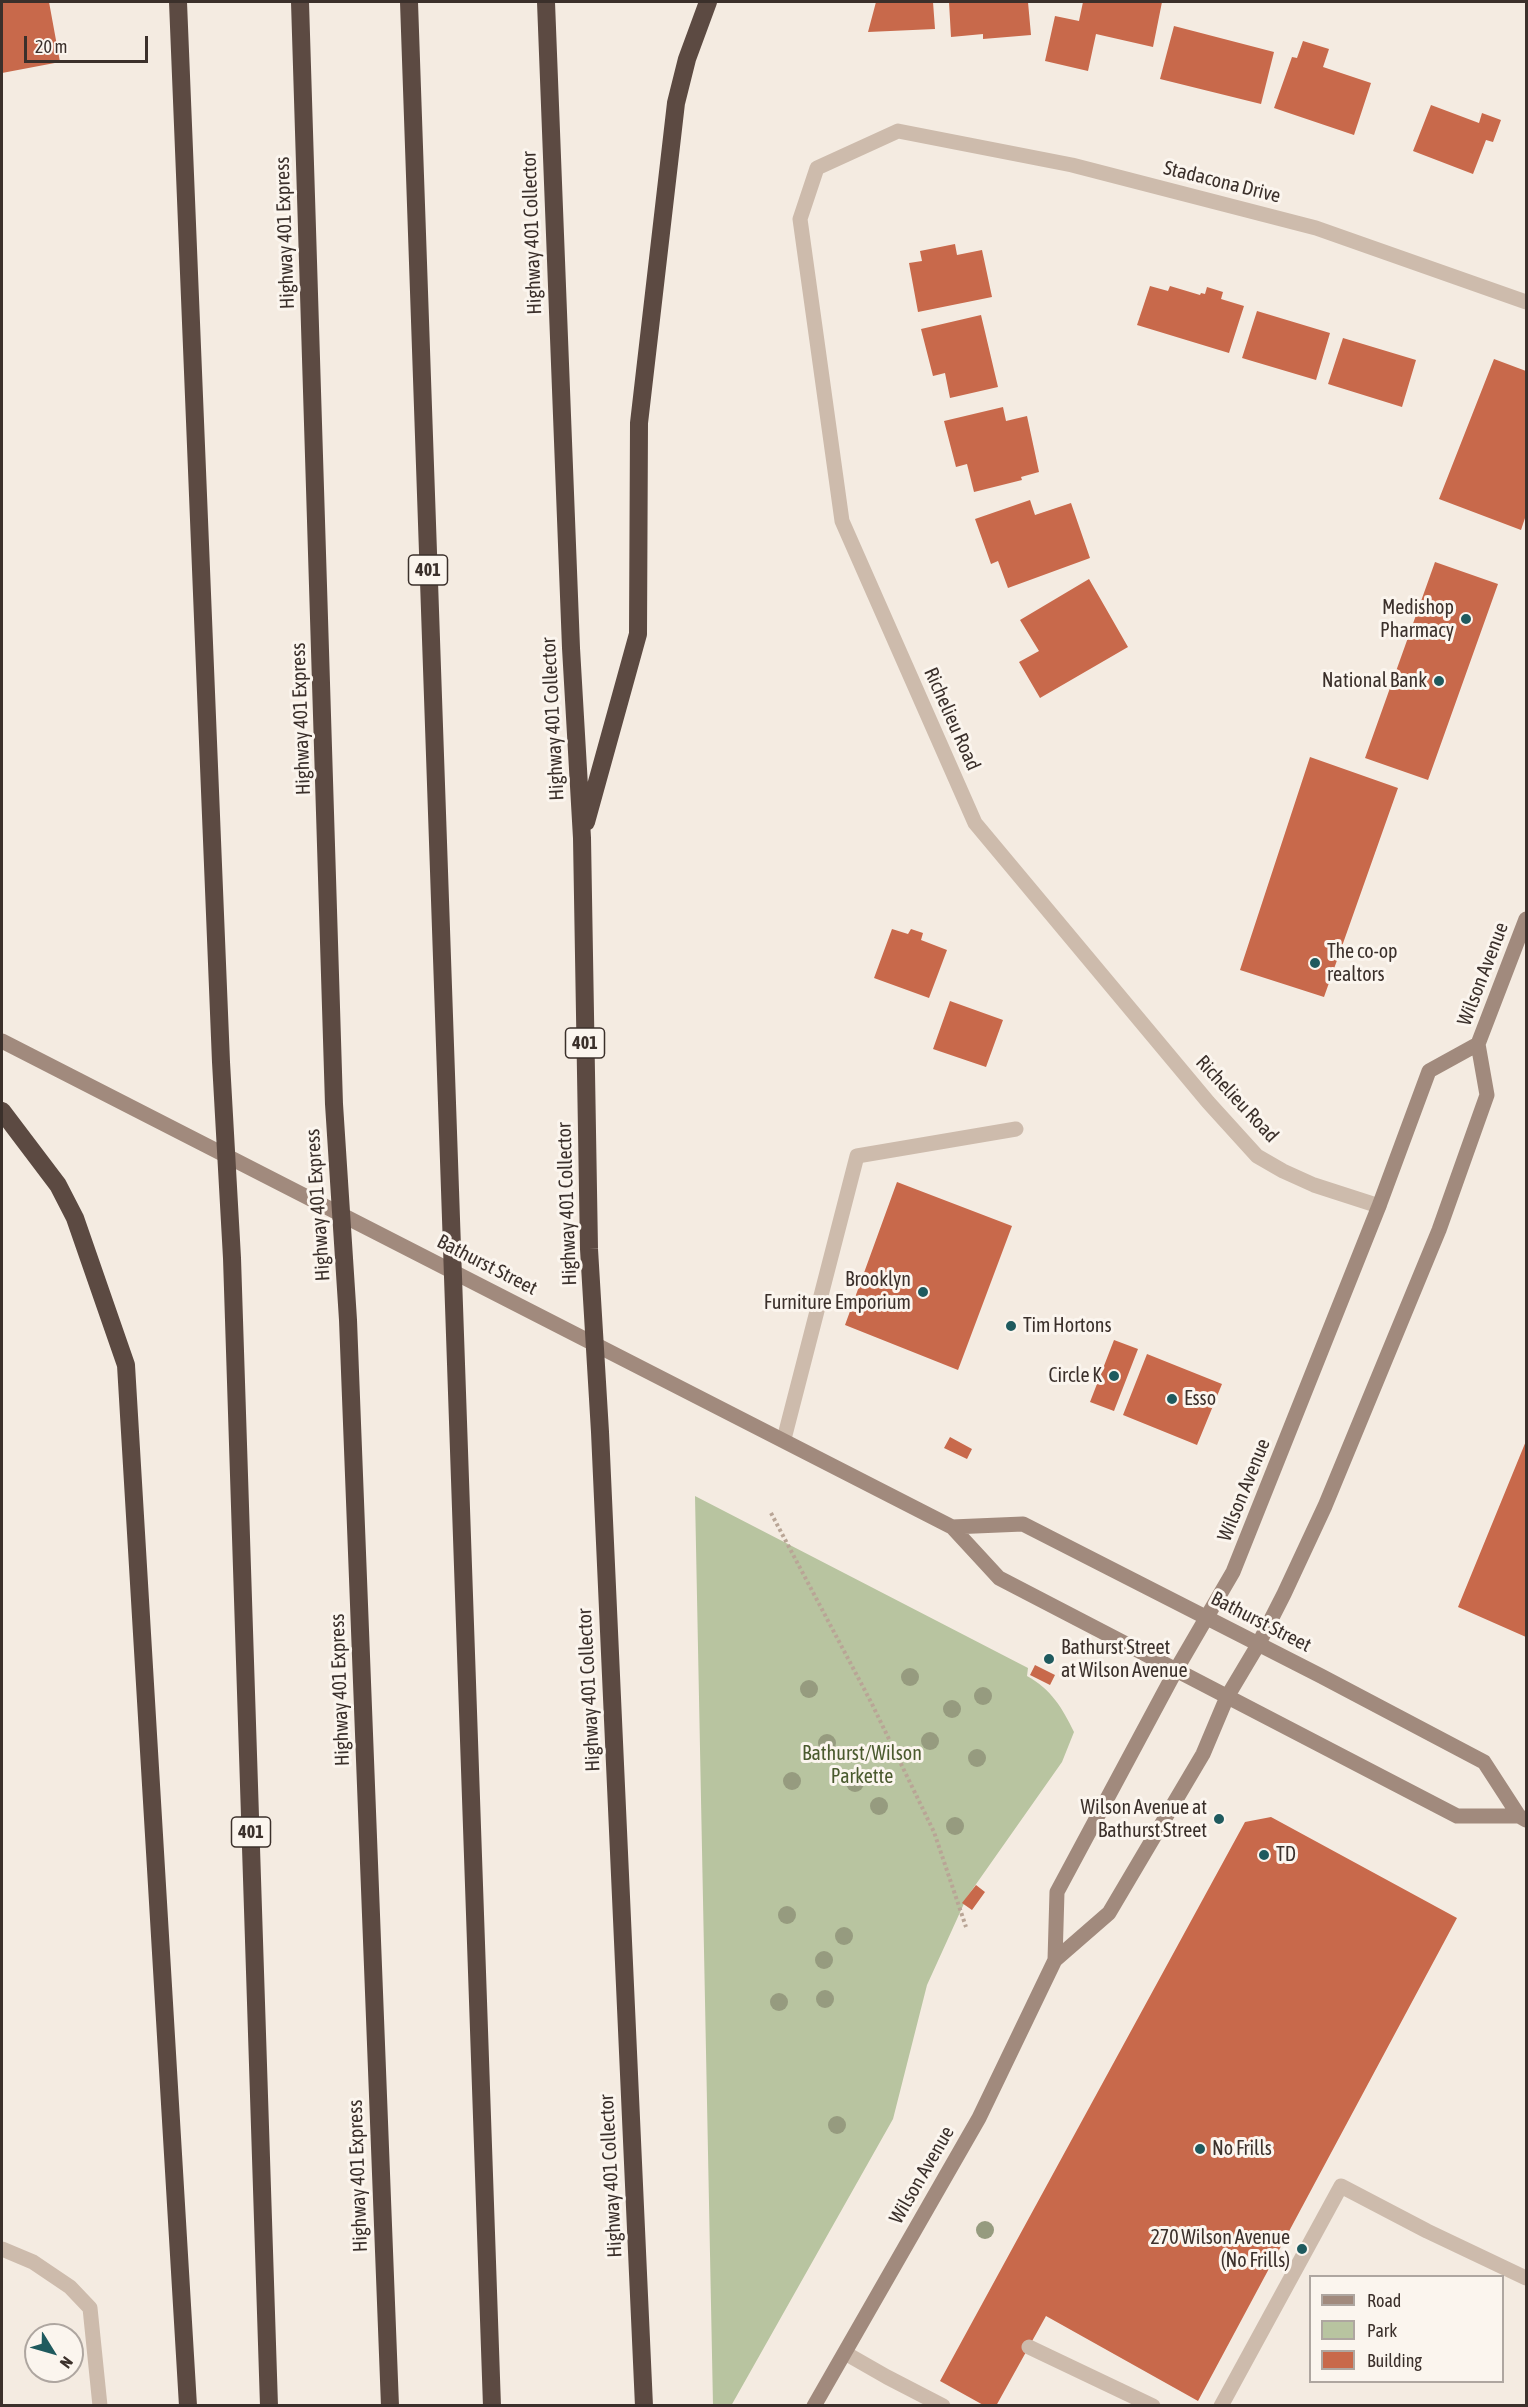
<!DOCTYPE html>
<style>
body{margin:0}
#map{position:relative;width:1528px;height:2407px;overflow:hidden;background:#f4ebe1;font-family:"Asap Condensed",sans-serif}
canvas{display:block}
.frame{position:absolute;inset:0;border:3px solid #3b302b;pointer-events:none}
.legend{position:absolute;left:1309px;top:2275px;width:195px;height:108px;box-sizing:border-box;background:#fbf5ee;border:2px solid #aea6a0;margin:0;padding:8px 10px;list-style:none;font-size:18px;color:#3b302b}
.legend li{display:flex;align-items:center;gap:12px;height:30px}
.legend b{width:30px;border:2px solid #aea6a0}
.north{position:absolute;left:24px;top:2323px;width:60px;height:60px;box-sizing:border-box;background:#fbf5ee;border:2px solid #aea6a0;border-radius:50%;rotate:127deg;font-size:16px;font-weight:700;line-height:24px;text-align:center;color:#3b302b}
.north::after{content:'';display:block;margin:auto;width:21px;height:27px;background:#1f5a5e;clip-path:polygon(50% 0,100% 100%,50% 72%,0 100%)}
.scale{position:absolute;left:24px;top:36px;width:124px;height:27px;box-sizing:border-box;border:3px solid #3b302b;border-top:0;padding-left:8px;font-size:18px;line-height:21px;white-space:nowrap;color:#3b302b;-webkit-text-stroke:4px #fbf5ee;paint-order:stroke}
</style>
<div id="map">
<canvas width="1528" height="2407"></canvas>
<div class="frame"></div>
<ul class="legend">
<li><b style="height:8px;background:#a18a7d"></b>Road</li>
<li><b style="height:16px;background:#b8c4a0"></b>Park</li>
<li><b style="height:16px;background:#c8694b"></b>Building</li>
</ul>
<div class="north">N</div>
<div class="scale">20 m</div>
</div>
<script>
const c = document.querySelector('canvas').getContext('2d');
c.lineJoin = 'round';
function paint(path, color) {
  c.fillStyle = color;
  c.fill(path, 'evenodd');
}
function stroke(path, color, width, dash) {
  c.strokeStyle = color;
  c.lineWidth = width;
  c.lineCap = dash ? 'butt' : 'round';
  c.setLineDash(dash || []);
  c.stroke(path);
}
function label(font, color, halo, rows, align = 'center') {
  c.font = font + ' "Asap Condensed",sans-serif';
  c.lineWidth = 6;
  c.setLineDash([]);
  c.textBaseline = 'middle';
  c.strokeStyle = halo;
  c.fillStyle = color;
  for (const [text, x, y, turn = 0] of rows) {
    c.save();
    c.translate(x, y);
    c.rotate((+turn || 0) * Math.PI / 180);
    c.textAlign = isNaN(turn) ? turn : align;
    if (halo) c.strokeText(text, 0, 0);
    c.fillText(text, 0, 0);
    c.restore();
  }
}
paint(new Path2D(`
 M695 1496 1028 1668 1027 1676C1051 1689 1063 1709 1074 1732L1062 1762 967 1897 927 1985 893 2119 731 2406 713 2405Z`), '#b8c4a0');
paint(new Path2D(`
 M2 2H49L60 62 2 73Z
 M876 2H933L935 29 868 32Z
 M949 2H1028L1031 35 983 39V34L951 37Z
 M1083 2H1162L1153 47 1096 34 1088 71 1045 61 1055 16 1079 21Z
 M1174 26 1274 52 1261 104 1160 79Z
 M1303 41 1329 49 1323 67 1371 83 1354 135 1274 108 1292 57 1297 58Z
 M1431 105 1479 123 1482 113 1501 120 1493 142 1486 140 1473 174 1413 151Z
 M955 244 957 255 982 250 992 297 918 312 909 263 922 261 920 251Z
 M1150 286 1168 291 1170 286 1200 295 1201 293 1205 294 1207 287 1223 292 1221 299 1244 306 1229 353 1137 325Z
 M1257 311 1330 333 1316 380 1242 358Z
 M981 315 998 387 950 398 945 373 933 376 921 329Z
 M1343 338 1416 360 1402 407 1328 384Z
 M1494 359 1526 371V515L1521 530 1439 499Z
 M1003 407 1006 421 1027 416 1039 472 1021 477 1022 480 974 492 967 464 956 467 944 421Z
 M1030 500 1035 515 1071 503 1090 558 1008 588 998 561 991 564 975 519Z
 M1435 562 1498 584 1428 780 1365 758Z
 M1089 579 1128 647 1040 698 1019 662 1039 651 1020 620Z
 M1310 757 1398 788 1324 997 1240 970Z
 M892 929 908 934 911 929 923 933 921 940 947 950 929 998 874 978Z
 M950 1001 1003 1020 986 1067 933 1049Z
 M897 1182 1012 1226 958 1370 845 1325Z
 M1114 1340 1138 1349 1114 1411 1090 1402Z
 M1147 1354 1222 1384 1197 1445 1123 1415Z
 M950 1437 972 1449 967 1459 944 1448Z
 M1526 1441V1637L1458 1607Z
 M1035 1665 1055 1675 1050 1685 1030 1675Z
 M1271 1817 1457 1918 1198 2401 1046 2316 996 2406H985L940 2381 1245 1822Z
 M976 1885 985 1892 972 1910 962 1903Z`), '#c8694b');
stroke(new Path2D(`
 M771 1513 871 1702 934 1832 966 1927`), '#b9a596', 4, [3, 3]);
stroke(new Path2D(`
 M784 1439 857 1156 1016 1129
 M1029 2347 1153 2406
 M845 2353 887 2377 943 2406
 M1221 2406 1341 2186 1427 2231 1526 2278`), '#cdbbac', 15);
stroke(new Path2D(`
 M1379 1206 1314 1185 1283 1171 1257 1156 1208 1102 975 823 842 521 800 219 817 168 898 131 1072 165 1316 228 1526 302
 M2 2249 33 2262 70 2287 90 2308 100 2406`), '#cdbbac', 15);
stroke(new Path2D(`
 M2 1041 952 1527 999 1578 1457 1816H1519L1526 1820
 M952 1527 1023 1524 1321 1676 1484 1762 1519 1816
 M1055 1960 1057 1892 1176 1670 1233 1572 1379 1206 1429 1071 1478 1044
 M814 2406 979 2118 1055 1960 1109 1913 1203 1754 1227 1697 1258 1645 1284 1594 1325 1506 1439 1230 1487 1095 1478 1044 1526 919`), '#a18a7d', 15);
stroke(new Path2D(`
 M178 2 221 1062 232 1258 269 2406
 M300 2 334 1104 348 1320 390 2406
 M409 2 492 2406
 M546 2 571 648 582 838 589 1249 600 1432 644 2406
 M586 822 638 634 639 423 676 103 687 59 708 2
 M2 1111 58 1185 75 1218 126 1365 188 2406`), '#5c4a42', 18);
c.fillStyle = '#969b7f';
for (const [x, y] of [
 [910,1677],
 [809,1689],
 [983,1696],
 [952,1709],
 [930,1741],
 [827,1743],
 [977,1758],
 [792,1781],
 [855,1783],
 [879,1806],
 [955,1826],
 [787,1915],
 [844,1936],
 [824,1960],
 [825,1999],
 [779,2002],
 [837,2125],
 [985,2230]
]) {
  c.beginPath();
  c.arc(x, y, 9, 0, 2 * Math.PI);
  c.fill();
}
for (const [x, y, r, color] of [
 [1466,619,6,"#1f5a5e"],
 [1439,681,6,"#1f5a5e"],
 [1315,963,6,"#1f5a5e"],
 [923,1292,6,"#1f5a5e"],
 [1011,1326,6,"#1f5a5e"],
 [1114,1376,6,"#1f5a5e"],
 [1172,1399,6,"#1f5a5e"],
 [1049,1659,6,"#1f5a5e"],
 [1219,1819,6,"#1f5a5e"],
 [1264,1855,6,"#1f5a5e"],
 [1200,2149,6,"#1f5a5e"],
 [1302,2249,6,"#1f5a5e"]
]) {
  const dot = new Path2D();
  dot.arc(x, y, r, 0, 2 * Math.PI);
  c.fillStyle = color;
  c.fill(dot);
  stroke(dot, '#fbf5ee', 2);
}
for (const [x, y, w] of [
 [428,570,39],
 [585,1043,39],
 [251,1832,39]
]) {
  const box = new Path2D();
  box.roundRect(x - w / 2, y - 15, w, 30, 4.5);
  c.fillStyle = '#fbf5ee';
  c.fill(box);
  stroke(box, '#3b302b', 1.5);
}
label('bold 18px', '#3b302b', null, [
 ["401",428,570],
 ["401",585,1043],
 ["401",251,1832]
]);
label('20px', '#3b302b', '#fbf5ee', [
 ["Stadacona Drive",1222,182,14],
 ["Highway 401 Express",285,233,-92],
 ["Highway 401 Collector",532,233,-92],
 ["Highway 401 Express",301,719,-92],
 ["Highway 401 Collector",553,719,-93],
 ["Richelieu Road",952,719,66],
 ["Wilson Avenue",1483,974,-69],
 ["Richelieu Road",1237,1099,47],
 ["Highway 401 Collector",567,1204,-92],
 ["Highway 401 Express",318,1205,-94],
 ["Bathurst Street",487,1265,27],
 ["Wilson Avenue",1244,1490,-68],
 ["Bathurst Street",1261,1622,27],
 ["Highway 401 Express",340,1690,-92],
 ["Highway 401 Collector",589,1690,-93],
 ["Wilson Avenue",922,2175,-60],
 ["Highway 401 Express",358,2176,-92],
 ["Highway 401 Collector",611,2176,-93]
]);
label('20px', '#3b302b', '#fbf5ee', [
 ["Medishop",1454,608],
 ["Pharmacy",1454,631],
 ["National Bank",1427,681],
 ["The co-op",1327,952,"left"],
 ["realtors",1327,975,"left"],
 ["Brooklyn",911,1280],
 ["Furniture Emporium",911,1303],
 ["Tim Hortons",1023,1326,"left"],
 ["Circle K",1102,1376],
 ["Esso",1184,1399,"left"],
 ["Bathurst Street",1061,1648,"left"],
 ["at Wilson Avenue",1061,1671,"left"],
 ["Wilson Avenue at",1207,1808],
 ["Bathurst Street",1207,1831],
 ["TD",1276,1855,"left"],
 ["No Frills",1212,2149,"left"],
 ["270 Wilson Avenue",1290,2238],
 ["(No Frills)",1290,2261]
], 'right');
label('20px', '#4a5a2e', '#fbf5ee', [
 ["Bathurst/Wilson",862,1754],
 ["Parkette",862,1777]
]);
</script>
